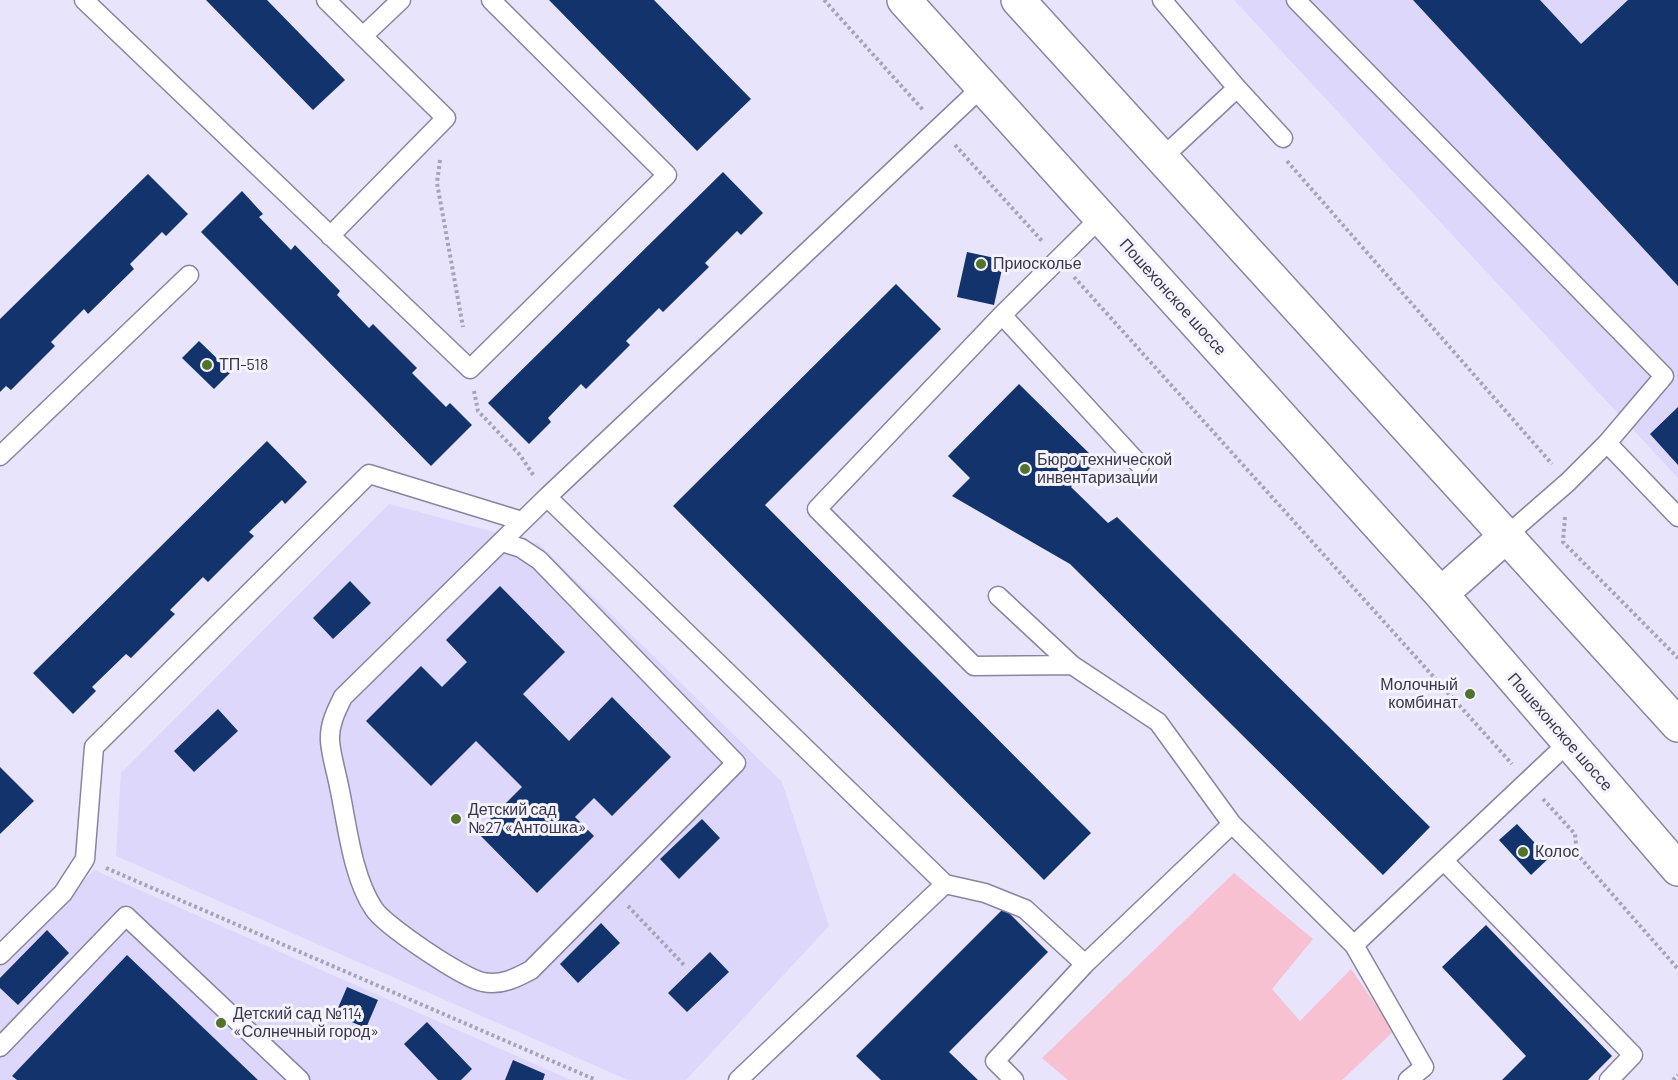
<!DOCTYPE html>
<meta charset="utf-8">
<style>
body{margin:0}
canvas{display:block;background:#e7e4fc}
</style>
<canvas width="1678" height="1080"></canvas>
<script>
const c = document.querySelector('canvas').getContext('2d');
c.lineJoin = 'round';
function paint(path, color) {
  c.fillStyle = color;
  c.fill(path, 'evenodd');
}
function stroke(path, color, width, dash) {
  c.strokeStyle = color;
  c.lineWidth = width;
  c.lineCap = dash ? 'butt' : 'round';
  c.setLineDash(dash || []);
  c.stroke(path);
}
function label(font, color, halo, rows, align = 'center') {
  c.font = font + ' Barlow,sans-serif';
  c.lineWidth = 6;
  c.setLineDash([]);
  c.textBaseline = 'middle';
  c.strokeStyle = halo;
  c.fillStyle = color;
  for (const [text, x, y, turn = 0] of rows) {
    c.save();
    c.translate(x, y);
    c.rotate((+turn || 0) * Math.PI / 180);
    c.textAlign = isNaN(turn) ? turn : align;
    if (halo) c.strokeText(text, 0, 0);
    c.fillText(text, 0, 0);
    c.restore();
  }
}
paint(new Path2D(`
 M1234 0H1678V478Z
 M389 504 539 544 782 782 829 926 686 1080H628L116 856 121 773Z
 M94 870 571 1080H0V966Z`), '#ddd7fc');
paint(new Path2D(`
 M1234 873 1313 939 1272 989 1300 1021 1351 969 1394 1031 1342 1080H1068L1042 1058Z`), '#f7c1d2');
paint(new Path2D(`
 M206 0H267L345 80 313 110Z
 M549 0H654L751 99 697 151Z
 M1413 0H1540L1581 44 1628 0H1678V286Z
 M723 172 763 213 741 235 737 231 705 263 709 267 663 312 659 308 626 341 630 345 586 389 581 384 548 418 551 422 529 444 488 403Z
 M148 174 188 214 166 236 162 232 130 264 134 269 88 314 84 309 51 342 55 346 11 390 6 386 0 392V319Z
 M242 191 263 214 259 217 291 250 295 245 340 291 337 295 369 328 373 324 417 368 412 373 446 407 450 403 472 425 431 466 201 232Z
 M967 252 1004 260 994 305 957 297Z
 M896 284 941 329 765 505 1091 833 1044 880 673 506Z
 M199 341 231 372 214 389 182 358Z
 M1019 384 1097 461 1071 487 1108 523 1117 517 1430 827 1383 875 1070 564 952 496 970 478 948 456Z
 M1678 407V465L1650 434Z
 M267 441 307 482 285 504 282 500 249 532 254 536 208 582 203 577 170 610 175 614 131 658 126 654 92 687 96 691 73 714 33 673Z
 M350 581 371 603 333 639 313 618Z
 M500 586 565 652 523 694 569 741 612 697 671 757 612 816 594 798 575 817 594 836 537 893 477 832 522 787 476 741 431 786 366 721 421 666 442 687 467 662 446 640Z
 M218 709 238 731 194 772 174 751Z
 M0 767 34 801 0 834Z
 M702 819 720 838 679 879 660 859Z
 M1517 824 1549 858 1531 875 1499 840Z
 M1004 908 1048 952 949 1052 978 1080H881L856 1056Z
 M601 923 620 943 578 983 560 964Z
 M1486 925 1612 1056 1588 1080H1502L1526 1056 1442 967Z
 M47 930 69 953 18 1005 0 988V978Z
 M710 952 729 972 687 1012 668 993Z
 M127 955 258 1080H17L12 1076Z
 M347 987 378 1000 366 1028 335 1015Z
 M427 1022 472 1069 461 1080H438L404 1044Z
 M513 1060 545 1074 543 1080H505Z`), '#12336b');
const lane = new Path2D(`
 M84 0 470 369 667 175 491 0
 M326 0 446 118 330 236
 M1162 0 1237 88 1162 158
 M1296 0 1664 376 1607 443
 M363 36 401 0
 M1237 88 1283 138
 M1101 217 1002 315 817 509 974 666 1072 665 1158 722 1232 824 1354 945 1569 742
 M1002 315 1140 465
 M0 456 189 275
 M1506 536 1568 482 1607 443 1678 517
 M502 542 521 548 539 560 736 763 531 970C516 978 501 986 483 982 464 979 384 925 374 909 352 877 347 823 339 786 336 771 331 755 330 741 329 725 336 711 343 697L547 497
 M998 596 1072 665
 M1444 861 1633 1055 1609 1080
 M945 884 985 893 1025 909 1085 964
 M1354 945 1424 1067 1408 1080
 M0 955 63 893 85 859 94 747 369 474 522 521
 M0 1047 126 916 300 1080
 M738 1080 945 884 547 497 983 86
 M1014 1080 995 1061 1085 964 1232 824`);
const secondary = new Path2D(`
 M904 0 1441 594 1678 869
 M1018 0 1678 725
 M1441 594 1506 536`);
stroke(lane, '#8985a0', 21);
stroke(secondary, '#8985a0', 36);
stroke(new Path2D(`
 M824 0 924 111
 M955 145 1043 242
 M440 160 437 183 463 327
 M1287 161 1552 464
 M1074 277 1512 764
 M474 391 478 411 520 455 534 476
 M1565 517 1563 542 1678 658
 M1543 799 1575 834 1577 854 1678 969
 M106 868 596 1080
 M628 906 684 965
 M1673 1080 1678 1075`), '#a6a4b7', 4, [3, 3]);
stroke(lane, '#fff', 18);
stroke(secondary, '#fff', 33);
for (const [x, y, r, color] of [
 [981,264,6,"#51732b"],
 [207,365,6,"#51732b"],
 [1025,469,6,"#51732b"],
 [1470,694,6,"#51732b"],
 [456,819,6,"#51732b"],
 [1523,852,6,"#51732b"],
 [221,1023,6,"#51732b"]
]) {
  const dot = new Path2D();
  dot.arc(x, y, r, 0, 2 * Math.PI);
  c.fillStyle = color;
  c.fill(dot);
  stroke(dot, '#f4f3ff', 2);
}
label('16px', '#393743', '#f4f3ff', [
 ["Приосколье",993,264],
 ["ТП-518",219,365],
 ["Бюро технической",1037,460],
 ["инвентаризации",1037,478],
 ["Молочный",1458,685,"right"],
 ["комбинат",1458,703,"right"],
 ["Детский сад",468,810],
 ["№27 «Антошка»",468,828],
 ["Колос",1535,852],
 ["Детский сад №114",233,1014],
 ["«Солнечный город»",233,1032]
], 'left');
label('16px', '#393743', '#f4f3ff', [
 ["Пошехонское шоссе",1173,297,48],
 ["Пошехонское шоссе",1560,732,49]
]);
</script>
